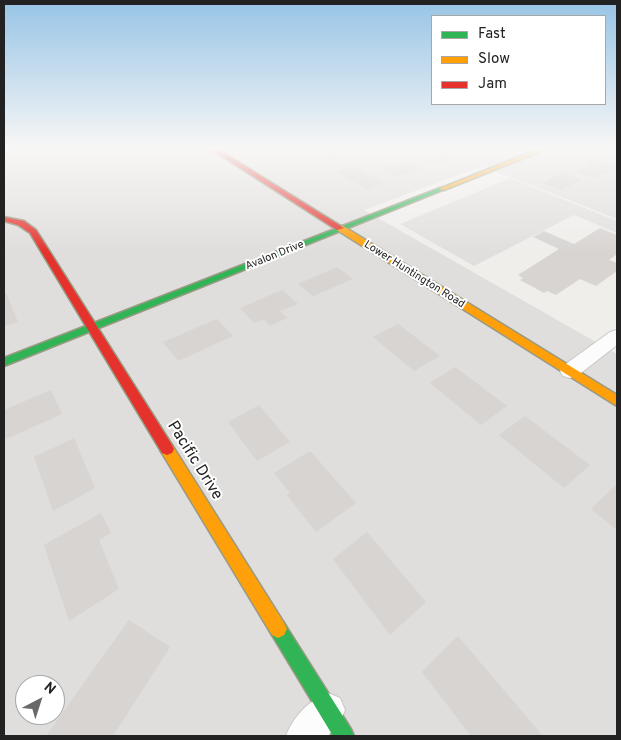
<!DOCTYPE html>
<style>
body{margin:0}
#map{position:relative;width:621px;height:740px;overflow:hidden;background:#f0eeeb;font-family:Overpass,sans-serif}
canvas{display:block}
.frame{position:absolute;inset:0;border:5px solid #222;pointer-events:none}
.legend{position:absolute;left:431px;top:15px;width:175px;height:90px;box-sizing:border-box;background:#fff;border:1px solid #a7a7a7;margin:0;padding:6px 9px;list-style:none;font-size:15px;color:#222}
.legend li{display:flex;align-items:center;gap:10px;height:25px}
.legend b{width:25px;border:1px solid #a7a7a7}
.north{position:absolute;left:15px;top:675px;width:50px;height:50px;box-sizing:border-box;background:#fff;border:1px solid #a7a7a7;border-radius:50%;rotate:40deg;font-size:14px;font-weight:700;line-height:20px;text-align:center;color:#222}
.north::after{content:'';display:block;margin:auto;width:18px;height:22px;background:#6a6968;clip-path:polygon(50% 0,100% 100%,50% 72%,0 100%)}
</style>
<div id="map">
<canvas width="621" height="740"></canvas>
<div class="frame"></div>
<ul class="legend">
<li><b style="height:6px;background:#30b455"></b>Fast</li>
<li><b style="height:6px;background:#ff9f0a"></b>Slow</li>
<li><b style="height:6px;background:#e5322d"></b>Jam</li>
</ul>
<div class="north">N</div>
</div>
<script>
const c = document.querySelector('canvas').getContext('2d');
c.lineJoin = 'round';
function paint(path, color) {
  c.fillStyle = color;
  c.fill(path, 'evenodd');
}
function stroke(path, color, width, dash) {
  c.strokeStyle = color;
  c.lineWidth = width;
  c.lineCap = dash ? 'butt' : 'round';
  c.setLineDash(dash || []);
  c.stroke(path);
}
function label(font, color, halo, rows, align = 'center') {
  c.font = font + ' Overpass,sans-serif';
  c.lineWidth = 4;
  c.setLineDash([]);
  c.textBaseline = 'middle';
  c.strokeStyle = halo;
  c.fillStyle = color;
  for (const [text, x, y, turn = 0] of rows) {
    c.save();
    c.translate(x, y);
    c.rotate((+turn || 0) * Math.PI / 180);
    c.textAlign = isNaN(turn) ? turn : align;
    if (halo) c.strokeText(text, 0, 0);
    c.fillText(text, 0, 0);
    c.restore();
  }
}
paint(new Path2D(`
 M4 148H617V219L482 166 364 210 617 354V736H4ZM25 685H55V715H25Z`), '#dfdedc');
paint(new Path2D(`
 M510 178 617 221V233L574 215 474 266 400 224Z`), '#e0dfde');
paint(new Path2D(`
 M320 148H341L335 150 350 157 334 162 311 151Z
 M449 150 463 155 431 166 417 161Z
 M595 159 617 167V168L595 178 576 171 590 165 585 163Z
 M410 162 423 168 399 177 379 167 392 163 399 166Z
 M351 167 385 182 367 189 334 172Z
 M563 172 582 179 562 190 542 183Z
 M600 228 617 235V254L609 260 617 263V271L596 286 580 279 556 295 547 291 544 293 520 280 523 278 518 275 559 249 533 237 544 231 574 244Z
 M337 267 353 279 313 296 298 284Z
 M282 290 298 304 280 311 287 318 270 326 264 319 254 323 240 308Z
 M6 293 18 322 4 326V294Z
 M217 319 233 336 178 361 163 342Z
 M398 324 440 356 414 371 373 337Z
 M455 367 507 406 481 425 430 383Z
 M51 390 62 414 4 440V410Z
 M259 405 290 442 257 461 228 422Z
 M525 416 590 465 564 488 499 435Z
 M74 438 95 488 53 511 34 457Z
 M310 451 356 503 316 532 287 495 290 493 274 473Z
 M617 484V530L591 509Z
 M101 513 111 533 99 540 119 589 69 621 44 545Z
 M367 532 426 602 390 635 333 559Z
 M129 620 170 647 113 736H46Z
 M458 636 541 734 540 736H471L422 672Z`), '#d7d4d2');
const street = new Path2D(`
 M617 330V345L577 376 570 378 563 376 560 371 563 366 610 332Z
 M328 693 340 698 345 710 340 722 328 736H286C293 717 309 700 328 693Z`);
const fast = new Path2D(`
 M440 188 445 189 4 366V358Z
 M278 620 284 623 351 729 354 736H333L272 635 269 629 272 623Z`);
const slow = new Path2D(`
 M541 148H549L444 190 439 189Z
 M337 226H343L617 395V406L337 230Z
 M167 443 172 445 284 623 287 629 284 635 278 638 272 635 162 453 160 449 162 445Z`);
const jam = new Path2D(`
 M209 148H216L344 228 337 230Z
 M4 217 24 221 36 230 172 445 174 449 172 453 167 455 162 453 30 233 18 225 4 221Z`);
stroke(street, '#c9c8c7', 2);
stroke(fast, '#999a82', 3);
stroke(slow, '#999a82', 3);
stroke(jam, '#999a82', 3);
paint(street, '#fdfcfc');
paint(fast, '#30b455');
paint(slow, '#ff9f0a');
paint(jam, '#e5322d');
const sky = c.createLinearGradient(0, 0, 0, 252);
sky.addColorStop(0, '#97c4e6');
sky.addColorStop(0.59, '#f8f7f6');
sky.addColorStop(1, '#f8f7f600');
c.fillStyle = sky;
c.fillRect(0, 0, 621, 252);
label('11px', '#222', '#fff', [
 ["Avalon Drive",275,256,-22],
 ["Lower Huntington Road",414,275,32]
]);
label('16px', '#222', '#fff', [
 ["Pacific Drive",194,461,58]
]);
</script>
